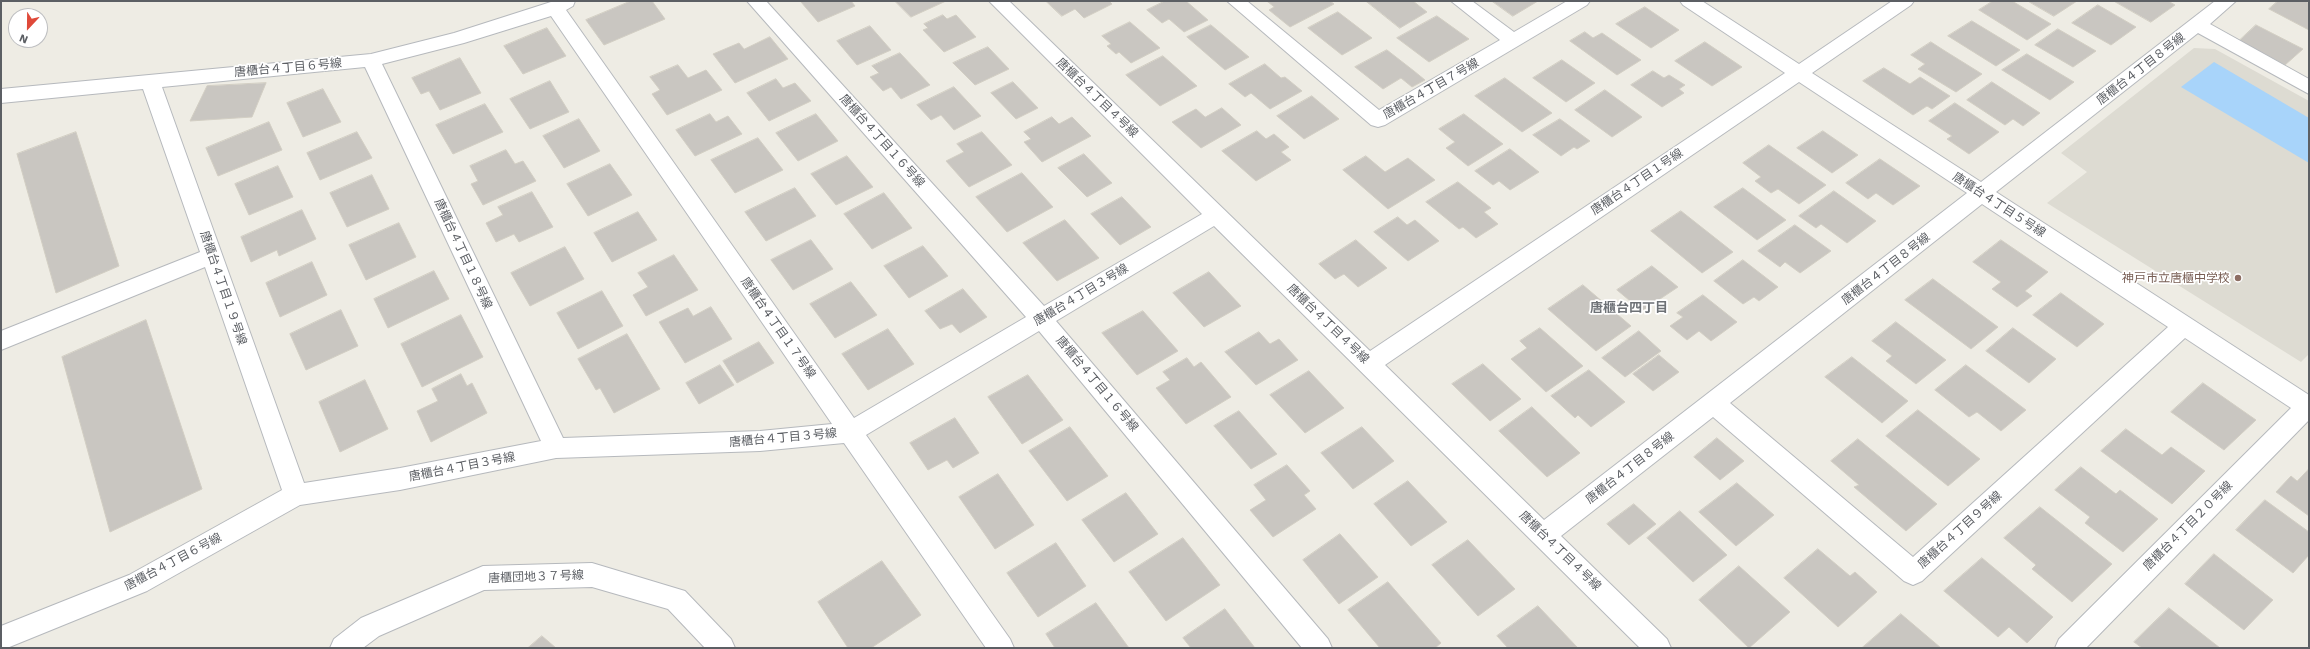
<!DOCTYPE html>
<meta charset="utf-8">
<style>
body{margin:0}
#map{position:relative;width:2310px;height:649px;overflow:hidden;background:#eeece4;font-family:"Work Sans",sans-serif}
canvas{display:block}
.frame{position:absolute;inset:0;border:2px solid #5c5f64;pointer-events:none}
.north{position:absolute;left:8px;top:8px;width:40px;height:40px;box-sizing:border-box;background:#fff;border:1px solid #bebfc1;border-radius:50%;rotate:202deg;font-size:11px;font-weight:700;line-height:16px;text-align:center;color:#5c5f64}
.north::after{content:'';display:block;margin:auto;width:14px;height:18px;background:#df4939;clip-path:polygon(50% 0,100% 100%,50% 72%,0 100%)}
</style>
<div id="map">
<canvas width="2310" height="649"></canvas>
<div class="frame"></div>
<div class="north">N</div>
</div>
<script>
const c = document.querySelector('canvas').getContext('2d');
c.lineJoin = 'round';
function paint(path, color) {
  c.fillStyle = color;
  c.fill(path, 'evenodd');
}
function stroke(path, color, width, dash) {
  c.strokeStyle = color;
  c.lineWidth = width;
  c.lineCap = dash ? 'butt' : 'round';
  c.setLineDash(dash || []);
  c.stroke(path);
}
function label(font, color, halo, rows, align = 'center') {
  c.font = font + ' "Work Sans","Noto Sans JP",sans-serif';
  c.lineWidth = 3.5;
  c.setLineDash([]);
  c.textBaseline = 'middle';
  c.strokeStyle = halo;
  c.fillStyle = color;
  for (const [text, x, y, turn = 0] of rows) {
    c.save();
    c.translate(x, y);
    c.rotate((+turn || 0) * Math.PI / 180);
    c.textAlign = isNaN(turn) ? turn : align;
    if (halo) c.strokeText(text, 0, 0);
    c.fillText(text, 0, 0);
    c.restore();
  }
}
paint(new Path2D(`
 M2194 48 2215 49 2309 101V354L2301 362 2047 203 2087 172 2061 153Z`), '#dddbd2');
paint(new Path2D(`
 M2214 62 2309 118V163L2181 87Z`), '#a8d4fa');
const building = new Path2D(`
 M631 1H652L665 19 604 45 586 20Z
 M803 1H851L855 6 818 22 801 2Z
 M895 1H946L911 17Z
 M1046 1H1109L1112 4 1084 18 1075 9 1062 16Z
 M1165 1H1186L1208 20 1184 32 1169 19 1162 23 1147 10Z
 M1267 1H1330L1334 4 1290 27 1269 10 1274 7Z
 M1366 1H1413L1427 12 1400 28Z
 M1492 1H1538L1513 16Z
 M1993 1H2012L2051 24 2027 40 1979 10Z
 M2028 1H2077L2054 16Z
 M2114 1H2168L2175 5 2151 22Z
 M2278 1H2305L2309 3V30L2269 9Z
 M2098 5 2136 27 2111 45 2072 23Z
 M1645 7 1679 30 1651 48 1616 24Z
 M1338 12 1372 38 1342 55 1308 28Z
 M943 15 947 19 956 15 976 37 944 52 923 30 928 28 924 24Z
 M1437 16 1469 39 1429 62 1397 38Z
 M1972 21 2020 50 1996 66 1948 36Z
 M1130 22 1160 48 1131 63 1119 52 1116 54 1107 46 1111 44 1102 36Z
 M1211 25 1249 57 1225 70 1187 37Z
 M2256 25 2303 49 2285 65 2239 41Z
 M870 26 891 50 857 65 837 41Z
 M547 28 566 56 523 74 504 46Z
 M2058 29 2096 51 2073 67 2035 45Z
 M1585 32 1593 38 1602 33 1641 60 1617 75 1570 41Z
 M770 37 788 59 735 83 713 54 739 43 744 49Z
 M1705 42 1742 67 1712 86 1675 61Z
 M1931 42 1945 51 1982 74 1956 92 1918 69 1925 64 1911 55Z
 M988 47 1009 69 975 85 953 63Z
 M1387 50 1414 71 1425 80 1412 87 1401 78 1383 89 1355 67Z
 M900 53 930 85 901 99 891 87 883 91 870 77 879 73 872 66Z
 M2027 54 2074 82 2050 100 2002 70Z
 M1163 56 1197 86 1160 106 1126 75Z
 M460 58 481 93 440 110 429 91 421 94 412 78Z
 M1562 60 1595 83 1566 102 1533 78Z
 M1265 64 1281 78 1285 77 1302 91 1270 109 1251 93 1245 97 1229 84Z
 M678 65 688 78 706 70 722 90 667 115 652 94 660 90 650 77Z
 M1884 68 1910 84 1920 77 1950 96 1932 109 1927 106 1913 115 1863 81Z
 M1653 71 1664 78 1669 75 1685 85 1679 89 1684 93 1662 107 1631 85Z
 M1505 78 1552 113 1522 132 1475 96Z
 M776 79 783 88 795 83 811 101 769 121 747 93Z
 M550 81 569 112 530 129 510 99Z
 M1013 82 1038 108 1016 119 991 93Z
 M1992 82 2023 102 2040 113 2023 126 2013 119 2005 125 1967 100Z
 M266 83 252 117 190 121 207 86Z
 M954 87 981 116 954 130 941 115 931 120 917 105Z
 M323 89 341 122 303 137 287 103Z
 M1605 90 1642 117 1612 137 1575 110Z
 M1312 96 1339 119 1304 139 1277 116Z
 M1955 103 1987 124 1999 132 1969 154 1947 139 1952 136 1929 121Z
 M485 104 503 132 453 154 436 125Z
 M1222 108 1241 125 1201 148 1172 122 1196 109 1205 117Z
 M710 114 716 122 728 116 742 134 695 156 676 130Z
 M816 114 838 141 798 161 776 133Z
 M1464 114 1503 144 1468 166 1446 148 1455 142 1439 129Z
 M1052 117 1059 124 1072 117 1091 136 1042 162 1024 142 1031 139 1024 132Z
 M579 119 600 151 564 168 543 136Z
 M1560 119 1590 141 1577 149 1574 147 1561 156 1533 135Z
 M269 122 282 150 218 176 206 148Z
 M1257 131 1266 139 1274 134 1289 147 1281 152 1291 160 1256 181 1222 151Z
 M1823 131 1858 155 1832 173 1797 148Z
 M76 132 119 266 56 293 17 154Z
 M357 132 372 158 320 180 307 153Z
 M982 132 1012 165 969 187 946 161 964 152 957 144Z
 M758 138 783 170 735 193 711 160Z
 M1769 145 1826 185 1799 204 1778 189 1771 193 1755 181 1761 177 1743 163Z
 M1510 149 1539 172 1510 190 1499 181 1493 185 1475 171Z
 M506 150 515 164 523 161 536 181 483 205 471 184 478 181 470 166Z
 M1084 154 1112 183 1087 197 1058 168Z
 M847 156 873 187 836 205 811 174Z
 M1366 156 1385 172 1408 158 1435 180 1388 209 1343 170Z
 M1880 159 1920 186 1893 205 1876 193 1868 199 1846 183Z
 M610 164 632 195 588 216 567 184Z
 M278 166 293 197 249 215 235 184Z
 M1022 173 1053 207 1007 232 976 197Z
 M372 175 389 209 347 227 330 193Z
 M1458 182 1491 208 1484 212 1498 224 1476 238 1463 227 1459 229 1426 202Z
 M795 188 816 216 766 241 745 212Z
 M1743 188 1786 220 1757 240 1714 207Z
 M1834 191 1876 221 1847 243 1821 224 1816 228 1799 216Z
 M532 192 553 227 519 242 514 234 496 242 486 223 503 215 498 207Z
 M884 193 912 228 872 249 844 214Z
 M1122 197 1151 227 1120 245 1091 214Z
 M302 210 316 239 279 256 277 250 251 262 241 237Z
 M1681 211 1733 252 1702 273 1651 231Z
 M638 212 657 240 612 262 594 233Z
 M1398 217 1407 225 1415 220 1439 241 1408 261 1374 232Z
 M1065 220 1099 258 1057 281 1023 243Z
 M399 223 416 257 366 280 349 245Z
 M1795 225 1831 251 1800 273 1785 262 1780 267 1758 251Z
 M811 240 833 269 793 290 771 260Z
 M1356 240 1387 268 1358 287 1344 274 1335 279 1319 264Z
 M2001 240 2048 272 2025 291 2032 296 2017 307 1992 289 2001 282 1973 262Z
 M923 246 948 276 909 298 884 266Z
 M565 247 584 279 530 306 511 273Z
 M674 255 698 290 646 316 633 295 648 287 638 273Z
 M1743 260 1778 287 1759 301 1754 297 1743 304 1714 281Z
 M312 262 327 295 280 317 266 283Z
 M1652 266 1678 287 1642 311 1617 290Z
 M434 271 449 299 388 328 374 299Z
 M1209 272 1241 306 1204 327 1173 293Z
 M1933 279 1998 327 1971 349 1905 300Z
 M851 282 877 315 835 338 810 304Z
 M1583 285 1631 326 1596 351 1548 309Z
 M963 289 987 317 960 333 952 324 940 329 925 311Z
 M602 291 623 326 578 349 557 313Z
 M2061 293 2104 324 2077 347 2033 315Z
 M1703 295 1737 322 1711 341 1699 331 1687 340 1670 326 1683 317 1677 313Z
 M711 307 732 339 685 363 659 322 688 308 693 316Z
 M341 310 358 346 306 370 290 334Z
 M1143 311 1178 351 1137 375 1102 333Z
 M461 315 483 357 422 387 401 344Z
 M146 320 202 489 110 532 62 357Z
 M1896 322 1946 360 1916 384 1886 361 1892 356 1872 341Z
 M1540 328 1583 366 1546 392 1511 359 1527 348 1520 341Z
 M2013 328 2056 359 2029 383 1986 351Z
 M888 329 914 364 868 390 842 354Z
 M1639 331 1661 351 1625 377 1602 358Z
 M1259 332 1270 344 1279 339 1298 360 1256 385 1225 352Z
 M627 334 660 389 614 413 600 388 596 390 578 359Z
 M759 342 774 363 737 383 723 361Z
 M1659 355 1679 372 1653 391 1633 374Z
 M1852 357 1908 401 1882 423 1825 377Z
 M1187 358 1194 367 1201 362 1231 397 1186 424 1156 388 1170 380 1163 372Z
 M1483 364 1521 399 1490 421 1452 384Z
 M720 365 734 385 699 404 686 383Z
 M1966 365 2026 410 2001 431 1977 412 1969 417 1935 390Z
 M1589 370 1625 402 1591 427 1578 415 1575 418 1551 396Z
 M1309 371 1344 408 1305 433 1270 395Z
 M461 374 467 386 472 383 487 413 431 442 417 411 438 401 432 389Z
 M1028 375 1063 420 1022 444 988 397Z
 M365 380 388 429 340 452 319 402Z
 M2203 383 2256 420 2224 450 2171 412Z
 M1532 407 1580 453 1547 477 1499 431Z
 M1918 410 1980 459 1948 486 1886 436Z
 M1239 411 1277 454 1251 469 1214 426Z
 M955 418 979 453 953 468 947 460 928 470 910 443Z
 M1070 427 1108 476 1067 501 1029 451Z
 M1362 427 1394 461 1353 489 1321 453Z
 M2126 429 2162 455 2171 447 2205 471 2172 504 2101 451Z
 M1717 438 1744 461 1720 480 1694 457Z
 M1858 439 1937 504 1906 531 1854 487 1859 485 1831 461Z
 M1287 465 1310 491 1304 495 1316 509 1273 537 1250 510 1266 500 1254 485Z
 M2081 467 2116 494 2120 490 2158 519 2123 552 2085 523 2090 517 2055 490Z
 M2309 469V516L2276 492 2291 476 2297 481Z
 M998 474 1034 525 995 549 959 497Z
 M1408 481 1447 522 1411 546 1374 504Z
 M1737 483 1774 515 1736 546 1699 512Z
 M1126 493 1158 534 1114 562 1082 520Z
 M2265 500 2309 532V555L2293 573 2236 530Z
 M1634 504 1656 524 1629 545 1607 524Z
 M2040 507 2112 564 2072 602 2032 569 2036 565 2004 538Z
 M1680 511 1727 555 1693 582 1647 538Z
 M1340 534 1378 577 1339 604 1303 560Z
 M1183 538 1220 585 1166 621 1129 572Z
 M1468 540 1515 589 1478 616 1432 565Z
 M1056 543 1086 586 1038 617 1007 573Z
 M1818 549 1850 576 1855 572 1877 592 1838 627 1784 578Z
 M2214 554 2273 600 2244 630 2185 584Z
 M1982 558 2053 617 2027 643 2009 627 1998 637 1944 591Z
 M882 561 921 615 871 648H848L818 602Z
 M1739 566 1790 612 1749 648 1699 600Z
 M1388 582 1441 643 1435 648H1380L1348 610Z
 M1096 603 1129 648H1055L1046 634Z
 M1538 606 1577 647 1508 648 1497 636Z
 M2169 608 2220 648H2142L2134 642Z
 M1225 609 1255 648H1191L1183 638Z
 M1901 614 1941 648H1862Z
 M542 636 556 648H528Z`);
paint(building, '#c9c6c1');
stroke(building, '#d2cec3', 1);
const minor = new Path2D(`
 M554 1H575L573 6 566 10 854 418 1026 317 747 1H766L1044 306 1202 214 989 1H1009L1370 351 1785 73 1683 5 1680 1H1702L1799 64 1892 1H1914L1911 5 1812 73 1981 182 2215 1H2236L2210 24 2309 79V94L2198 33 1996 192 2309 395V420L2086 648H2055L2059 639 2291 408 2185 338 1922 581 1913 585 1904 581 1713 417 1561 536 1667 639 1671 648H1640L1214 226 1056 321 1328 639 1332 648H1302L1039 331 866 435 1010 639 1014 648H986L844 443 760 451 556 458 400 490 300 505 147 591 7 648H1V626L129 575 282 490 205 267 1 350V331L200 252 143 89 1 103V89L371 54 454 33ZM551 16 832 424 760 431 563 438 382 64 464 43ZM365 67 541 441 400 468 304 483 162 87ZM1799 82 1967 193 1544 520 1385 365ZM1982 204 2168 327 1913 557 1730 403Z
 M1227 1H1247L1379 110 1500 40 1451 1H1472L1514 32 1567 1H1590L1587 5 1385 125 1378 127 1371 125Z
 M592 563 685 591 731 639 735 648H705L668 609 592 587 484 590 379 636 363 648H330L334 639 361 618 483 566Z`);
stroke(minor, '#b6b9bd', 2);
paint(minor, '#fff');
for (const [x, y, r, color] of [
 [2238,278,4,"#8d6e63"]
]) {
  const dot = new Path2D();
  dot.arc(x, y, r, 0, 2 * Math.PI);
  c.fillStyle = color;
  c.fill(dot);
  stroke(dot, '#fff', 1.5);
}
label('12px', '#5c5f64', '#fff', [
 ["唐櫃台４丁目６号線",288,68,-5],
 ["唐櫃台４丁目８号線",2141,69,-38],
 ["唐櫃台４丁目７号線",1431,89,-30],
 ["唐櫃台４丁目４号線",1097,98,44],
 ["唐櫃台４丁目１６号線",882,141,48],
 ["唐櫃台４丁目１号線",1637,182,-34],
 ["唐櫃台４丁目５号線",1999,205,33],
 ["唐櫃台４丁目１８号線",463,254,65],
 ["唐櫃台４丁目８号線",1886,269,-38],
 ["唐櫃台４丁目１９号線",223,288,71],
 ["唐櫃台４丁目３号線",1081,295,-31],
 ["唐櫃台４丁目４号線",1328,324,44],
 ["唐櫃台４丁目１７号線",778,328,55],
 ["唐櫃台４丁目１６号線",1097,384,50],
 ["唐櫃台４丁目３号線",783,438,-5],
 ["唐櫃台４丁目３号線",462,467,-11],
 ["唐櫃台４丁目８号線",1630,468,-38],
 ["唐櫃台４丁目２０号線",2188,526,-45],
 ["唐櫃台４丁目９号線",1960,530,-42],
 ["唐櫃台４丁目４号線",1560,551,44],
 ["唐櫃台４丁目６号線",173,562,-28],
 ["唐櫃団地３７号線",536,577,-2]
]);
label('12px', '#785e54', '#fff', [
 ["神戸市立唐櫃中学校",2230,278]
], 'right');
label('bold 13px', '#6d7176', '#fff', [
 ["唐櫃台四丁目",1629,308]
]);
</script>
